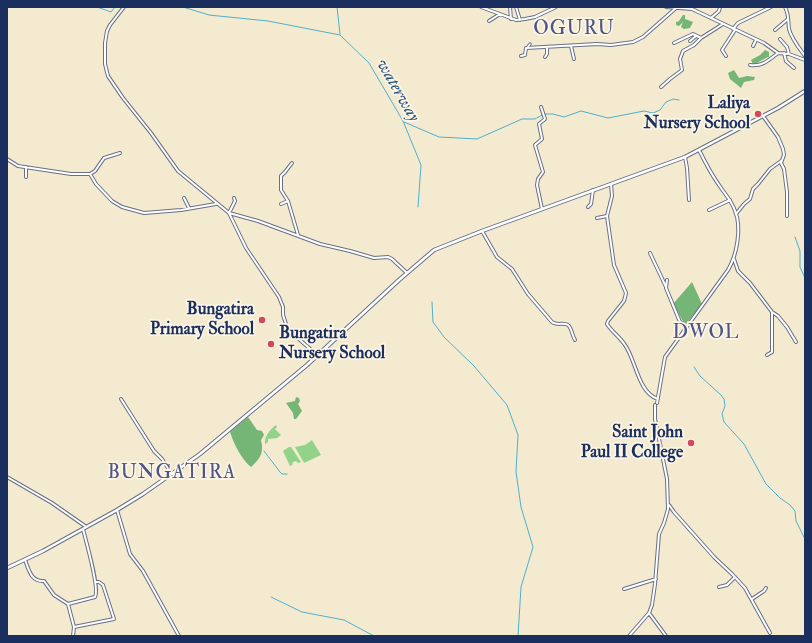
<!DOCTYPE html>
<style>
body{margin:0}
#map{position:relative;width:812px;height:643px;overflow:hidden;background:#f3ead0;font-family:"IM FELL Double Pica",serif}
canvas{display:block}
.frame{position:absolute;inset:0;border:8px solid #1b2f5e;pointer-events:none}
</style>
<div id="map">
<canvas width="812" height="643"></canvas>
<div class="frame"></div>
</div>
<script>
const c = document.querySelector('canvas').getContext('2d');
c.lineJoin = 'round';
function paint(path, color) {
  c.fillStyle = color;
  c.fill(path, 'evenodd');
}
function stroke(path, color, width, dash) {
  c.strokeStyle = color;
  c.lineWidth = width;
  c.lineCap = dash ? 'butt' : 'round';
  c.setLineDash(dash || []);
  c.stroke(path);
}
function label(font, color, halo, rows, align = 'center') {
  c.font = font + ' "IM FELL Double Pica",serif';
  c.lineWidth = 3.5;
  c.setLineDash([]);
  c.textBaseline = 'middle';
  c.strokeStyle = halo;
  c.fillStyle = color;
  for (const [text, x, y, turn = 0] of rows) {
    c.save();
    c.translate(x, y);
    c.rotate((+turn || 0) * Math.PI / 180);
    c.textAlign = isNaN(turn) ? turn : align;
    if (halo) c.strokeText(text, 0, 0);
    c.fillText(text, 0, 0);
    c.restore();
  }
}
paint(new Path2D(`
 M276 425 277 427 275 429 281 435 277 438 268 439V442L265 444C264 437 270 429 276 425Z
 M312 440 321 455 304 463 295 447 305 445Z
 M289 447H291L301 462 298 463 296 461 293 462 292 465 290 466 283 451Z`), '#92d38a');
paint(new Path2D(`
 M683 15H685V19L693 22 690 28 684 29 681 27 683 22 679 26 676 25V22L679 21Z
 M765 50 769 52V57C763 58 760 63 753 64L751 60 760 55Z
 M734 70 739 78 747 76 755 77 754 80 744 82 741 88 730 79 728 73Z
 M692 282 702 304 685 325 673 304Z
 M296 397 299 398 300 401 298 404 302 411 296 419H294L293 413 286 403 295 401Z
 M248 417 257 430 262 431 264 435 261 440C264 452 261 458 251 467 241 459 234 444 230 432Z`), '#75b576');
stroke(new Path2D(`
 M97 7 111 12 115 7
 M183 7 209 15 268 21 340 35 369 63 403 121 421 165 418 207
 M337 7 340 34
 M404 122 439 137 477 139 522 119H535L544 114H553L564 117 581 111 608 118 644 111 653 113 660 110 666 102 673 99 679 100
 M795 237 800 251V267L805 278
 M432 302 433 322 444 337 474 366 507 405 518 435 516 472 521 507 533 547 521 587 518 636
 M694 367 700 376 721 395 724 399 725 406 722 414 724 422 744 444 766 484 780 498 790 505 795 511 796 521 805 539
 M264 451 280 472 282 474H287
 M271 597 302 612 344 620 374 636`), '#4eafcd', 1);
const pedestrian = new Path2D(`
 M527 48 530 44`);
const minor = new Path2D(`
 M124 7 110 25 107 31 105 43V64L108 76 123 98 151 133 178 171 229 213 246 248 279 297 283 307V315L287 327 292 333 317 355
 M481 7 516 20 525 19 535 17 556 7
 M510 7 511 19
 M516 7 520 20
 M666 7 692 9 764 43 778 53 789 54 805 60
 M785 7C789 14 788 21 789 29 791 38 799 48 805 56
 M711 18 719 11 720 7
 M489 21 500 14
 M733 29 738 23 771 7
 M775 30 788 19
 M780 39 787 47 789 54
 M690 41 696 36
 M674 43 693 34 701 38
 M571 46 574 59
 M753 46 756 40
 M784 53 786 61 794 68
 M521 56 525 55 526 48 597 44 611 45 633 42 643 37 676 8
 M726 56 722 50 735 30
 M545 57 547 54V47
 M750 65C762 67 769 60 778 53
 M661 87 670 79 682 70 680 59 683 51 694 45 701 38 723 24
 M541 107 545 119 539 124 542 139 535 145 543 172 538 179 537 185 542 209
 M763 116 778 137 783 149 784 155 781 163 784 169 787 192V216
 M685 157 687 168 689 200
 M7 159 18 166 71 174H90L96 184 112 201 122 207 144 213 181 210 216 204
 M90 174 95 171 104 158 120 153
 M26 177V167
 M611 184 612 196 607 216 614 265 626 293 624 301 608 321 607 324C612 332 620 337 625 345 636 360 638 393 658 399
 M184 198 189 208
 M234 198 235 201 229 213 258 221 320 244 350 251 374 258 388 257 392 259 407 273
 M288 201 298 235
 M281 204 288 201 281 190V176L285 172 292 163
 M588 207 591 204 593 190
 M709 210 730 200
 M736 214 744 204 750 199 753 189 758 184 770 169 781 161
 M597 218 607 216
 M482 231 497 257 512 269 528 294 552 322C557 326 564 322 568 325 572 328 572 336 575 340
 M650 253 666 287
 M734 259 738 271 750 283 772 312 778 316 787 327 796 342
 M667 280 666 288 680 322 687 326
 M767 355 772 352V312
 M121 399 154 451 162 459 172 474
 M657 403 665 357 728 270C737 255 742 227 735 211 732 201 724 193 719 185 711 174 705 162 699 150
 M7 477 52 503 85 526
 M669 505 674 512 714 557 733 575 745 588 770 633
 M117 510 130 554 143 571 179 636
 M25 560C29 570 31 582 44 581L54 595 68 604 95 597C100 589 86 541 83 529
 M719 587 727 585 735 577
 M624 589 656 579
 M752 599 764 591 766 588
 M68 604 74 627 73 636
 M649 613 666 636
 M74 627 114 619 103 585 99 582H96
 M629 636 649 613 652 605 655 584 659 534 664 523 668 509 667 479 655 419V405`);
const tertiary = new Path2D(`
 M7 568 43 551 117 510 143 494 200 454 307 365 399 280 434 250 482 231 685 157 778 108 805 91`);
stroke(pedestrian, '#677086', 3.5);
stroke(minor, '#677086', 4);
stroke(tertiary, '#677086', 4.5);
stroke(pedestrian, '#fff', 1.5);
stroke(minor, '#fff', 2);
stroke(tertiary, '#fff', 2.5);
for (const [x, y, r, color] of [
 [758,114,4,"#d1495b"],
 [262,320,4,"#d1495b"],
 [271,344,4,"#d1495b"],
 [691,443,4,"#d1495b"]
]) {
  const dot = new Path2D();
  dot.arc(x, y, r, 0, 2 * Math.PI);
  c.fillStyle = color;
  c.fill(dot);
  stroke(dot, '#fcf5e5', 1.5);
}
label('bold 17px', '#1b2f5e', '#fcf5e5', [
 ["Laliya",750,104],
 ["Nursery School",750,124],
 ["Bungatira",254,310],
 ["Primary School",254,330],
 ["Bungatira",279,334,"left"],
 ["Nursery School",279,354,"left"],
 ["Saint John",683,433],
 ["Paul II College",683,453]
], 'right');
label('italic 18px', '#2a557f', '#fcf5e5', [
 ["waterway",397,91,60]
]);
c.letterSpacing = '1px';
label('19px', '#4e5689', '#fcf5e5', [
 ["OGURU",574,30],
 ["DWOL",706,334],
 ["BUNGATIRA",172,474]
]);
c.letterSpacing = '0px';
</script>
